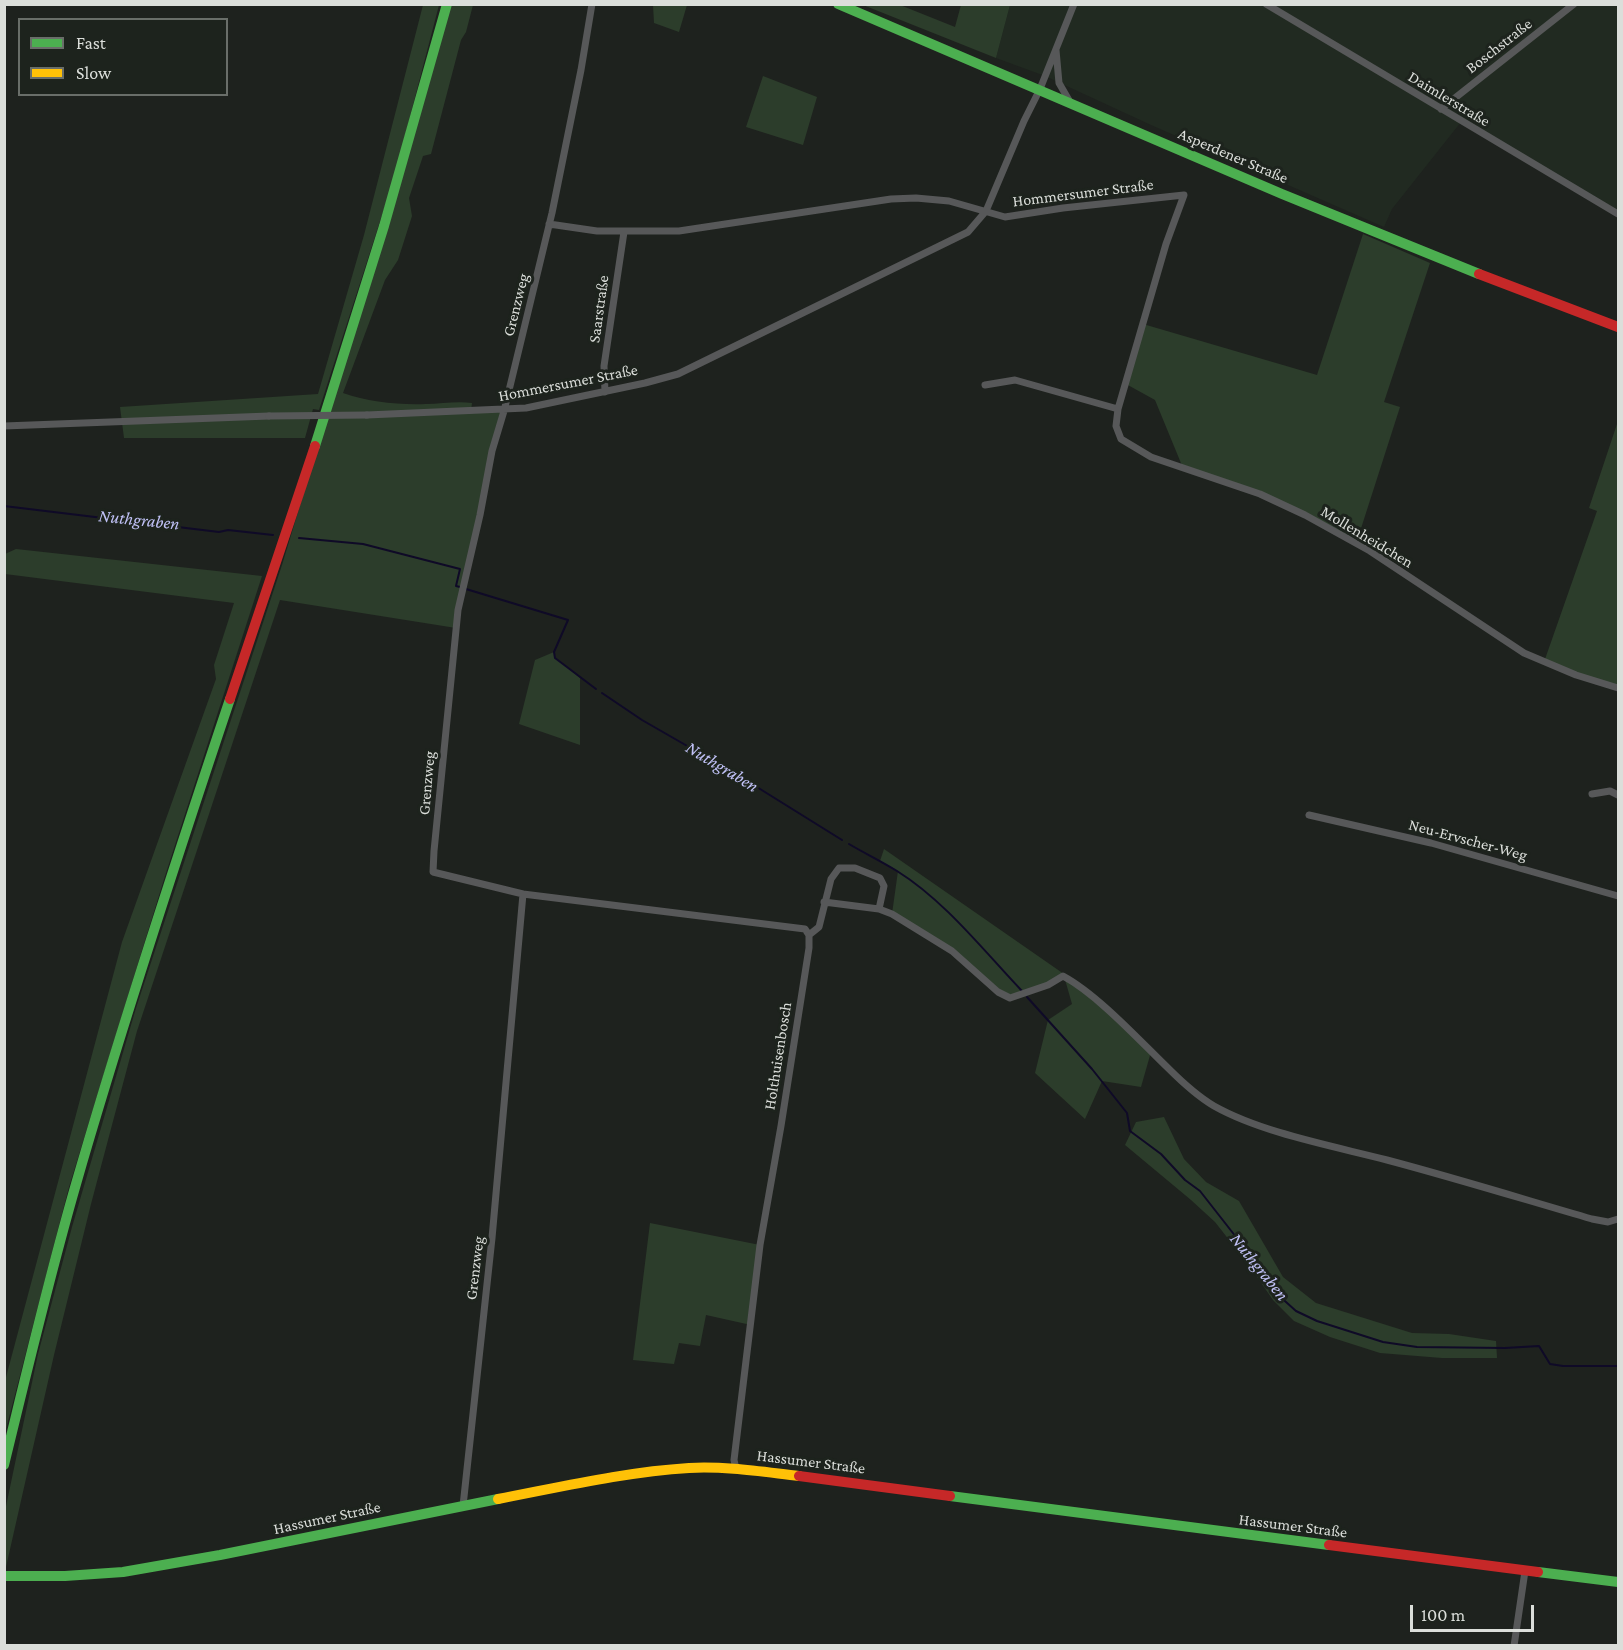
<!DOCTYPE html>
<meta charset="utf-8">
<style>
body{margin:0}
#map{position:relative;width:1623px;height:1650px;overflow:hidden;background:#1e221e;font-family:"Crimson Pro",serif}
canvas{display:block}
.frame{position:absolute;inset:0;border:6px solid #dbdeda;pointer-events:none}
.legend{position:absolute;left:18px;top:18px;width:210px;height:78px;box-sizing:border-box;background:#1d231d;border:2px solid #696e69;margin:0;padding:8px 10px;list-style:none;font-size:18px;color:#dbdeda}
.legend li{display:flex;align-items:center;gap:12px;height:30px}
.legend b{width:30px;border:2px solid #696e69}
.scale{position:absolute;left:1410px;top:1605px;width:124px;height:27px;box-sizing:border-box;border:3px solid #dbdeda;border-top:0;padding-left:8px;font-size:18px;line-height:21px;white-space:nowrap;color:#dbdeda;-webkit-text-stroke:4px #1d231d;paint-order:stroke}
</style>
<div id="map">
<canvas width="1623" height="1650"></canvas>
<div class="frame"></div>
<ul class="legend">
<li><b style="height:8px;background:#4caf50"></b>Fast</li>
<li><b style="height:8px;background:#ffc107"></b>Slow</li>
</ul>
<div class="scale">100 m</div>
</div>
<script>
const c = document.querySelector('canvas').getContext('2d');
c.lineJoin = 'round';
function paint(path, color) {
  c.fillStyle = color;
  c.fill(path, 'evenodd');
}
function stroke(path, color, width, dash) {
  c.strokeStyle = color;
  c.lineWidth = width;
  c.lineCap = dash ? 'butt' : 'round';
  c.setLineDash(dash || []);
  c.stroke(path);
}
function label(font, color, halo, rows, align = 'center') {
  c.font = font + ' "Crimson Pro",serif';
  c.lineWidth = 6;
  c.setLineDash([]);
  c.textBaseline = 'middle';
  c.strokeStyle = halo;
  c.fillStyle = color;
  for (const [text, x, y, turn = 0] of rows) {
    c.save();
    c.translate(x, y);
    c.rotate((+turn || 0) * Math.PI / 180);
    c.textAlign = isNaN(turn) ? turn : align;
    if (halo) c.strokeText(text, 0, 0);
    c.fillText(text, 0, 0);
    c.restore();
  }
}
paint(new Path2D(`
 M1010 5H1618V214L1461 122 1392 209 1384 227 1151 125 1045 76 996 58Z`), '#212a21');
paint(new Path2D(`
 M423 5H439L394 178 319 410 313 409 305 438H124L120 407 318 394 364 235Z
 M451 5H473L466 32 461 40 431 154 423 156 409 198 412 216 398 260 385 280 343 393C368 402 398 405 426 404 441 404 456 401 472 403L471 411H504L456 628 280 600 137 1031 91 1204 54 1355 6 1567H5V1511L38 1354 72 1227 136 1008 282 565Z
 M653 5H687L679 32 654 23Z
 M863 5H900L955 27 961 5H1010L996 58Z
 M763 76 817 97 803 145 746 127Z
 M1363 234 1430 263 1384 402 1400 407 1356 544 1260 494 1183 468 1155 400 1126 384 1143 324 1317 375Z
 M1618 421V688L1544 662 1597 511 1589 508Z
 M16 549 262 576 165 876 69 1187 5 1433V1381L122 942 216 679 214 665 234 603 5 574V554Z
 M554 652 556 658 580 678V745L519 724 535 660Z
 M884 849 1074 981 1151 1052 1141 1087 1102 1081 1085 1119 1035 1073 1048 1020 1072 1004 1064 976 1010 998 952 951 892 914 898 871 880 861Z
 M1164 1117 1184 1159 1206 1182 1239 1201 1283 1277 1316 1303 1412 1333 1449 1334 1496 1341 1497 1358H1442L1380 1353 1330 1337 1294 1321 1273 1300 1248 1264 1215 1222 1191 1200 1125 1145 1136 1122Z
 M650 1223 760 1245 751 1325 706 1315 700 1346 679 1343 674 1364 633 1360Z`), '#2c3d2b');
stroke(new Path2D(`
 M4 506 219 532 228 530 273 535
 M299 538 363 544 460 569 456 586 460 587
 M466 589 568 620 554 652 555 658 596 689
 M602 693 642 720 736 774 842 840
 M849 844C864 853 881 861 897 871 945 901 983 950 1022 991
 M1027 997 1092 1069 1127 1113 1130 1131 1161 1154 1185 1180 1200 1191 1265 1274 1276 1293 1296 1311 1317 1321 1383 1342 1417 1347 1505 1348 1539 1346 1550 1364 1563 1366H1618`), '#0f0a27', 2);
stroke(new Path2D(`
 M1266 4 1618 214
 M1056 50 1059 83 1070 102
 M1441 109 1574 4
 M549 224 597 231H679L891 199 916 198 949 201 1005 217 1063 208 1184 195 1166 244 1118 409 1116 426 1121 439 1151 457 1260 494 1305 515 1370 551 1524 653 1576 675 1618 688
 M985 385 1015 380 1118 409
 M605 392 604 366 624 232
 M367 415 526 408 645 383 678 374 968 232 986 211 1024 121 1040 89 1074 4
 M4 426 269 416
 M1592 794 1610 791 1618 795
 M1309 815 1431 843 1618 896
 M523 894 805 929 809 935V948L781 1126 760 1245 734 1460 736 1469
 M824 902 879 909 892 914 952 951 998 992 1010 998 1048 985 1063 976C1098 995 1139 1040 1168 1068 1182 1082 1197 1096 1214 1106 1262 1133 1333 1146 1387 1160 1455 1178 1523 1199 1592 1219L1608 1222 1618 1219
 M809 935 819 927 831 879 839 868H855L880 878 884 886 879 909
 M463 1506 492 1238 523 894 433 872 434 851 458 610 480 515 492 451 504 411 552 213 581 70 592 4
 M1514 1646 1525 1571`), '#575859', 7);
stroke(new Path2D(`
 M838 4 1282 194 1479 274
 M315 446 384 226 447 4
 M4 1465C27 1371 49 1277 76 1184 123 1021 176 860 230 699
 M950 1496 1329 1545
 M1538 1572 1618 1582
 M4 1576H65L123 1572 220 1555 498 1499`), '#4caf50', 10);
stroke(new Path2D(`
 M498 1499C561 1487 625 1472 689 1468 726 1466 763 1472 799 1476`), '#ffc107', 10);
stroke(new Path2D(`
 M1479 274 1618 327
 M230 699 315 446
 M799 1476 950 1496
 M1329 1545 1538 1572`), '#c62828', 10);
stroke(new Path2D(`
 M269 416 367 415`), '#575859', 7);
label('16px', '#dbdeda', '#1d231d', [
 ["Boschstraße",1499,46,-38],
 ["Daimlerstraße",1449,99,31],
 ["Asperdener Straße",1233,156,23],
 ["Hommersumer Straße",1083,193,-7],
 ["Grenzweg",516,305,-76],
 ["Saarstraße",599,309,-82],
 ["Hommersumer Straße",568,383,-11],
 ["Mollenheidchen",1367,537,31],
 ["Grenzweg",427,783,-85],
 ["Neu-Ervscher-Weg",1468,840,15],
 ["Holthuisenbosch",778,1056,-81],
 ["Grenzweg",475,1268,-83],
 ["Hassumer Straße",811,1462,7],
 ["Hassumer Straße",327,1518,-12],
 ["Hassumer Straße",1293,1526,7]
]);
label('italic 18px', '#c0c1f6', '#1d231d', [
 ["Nuthgraben",139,520,6],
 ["Nuthgraben",722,767,31],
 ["Nuthgraben",1259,1267,51]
]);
</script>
